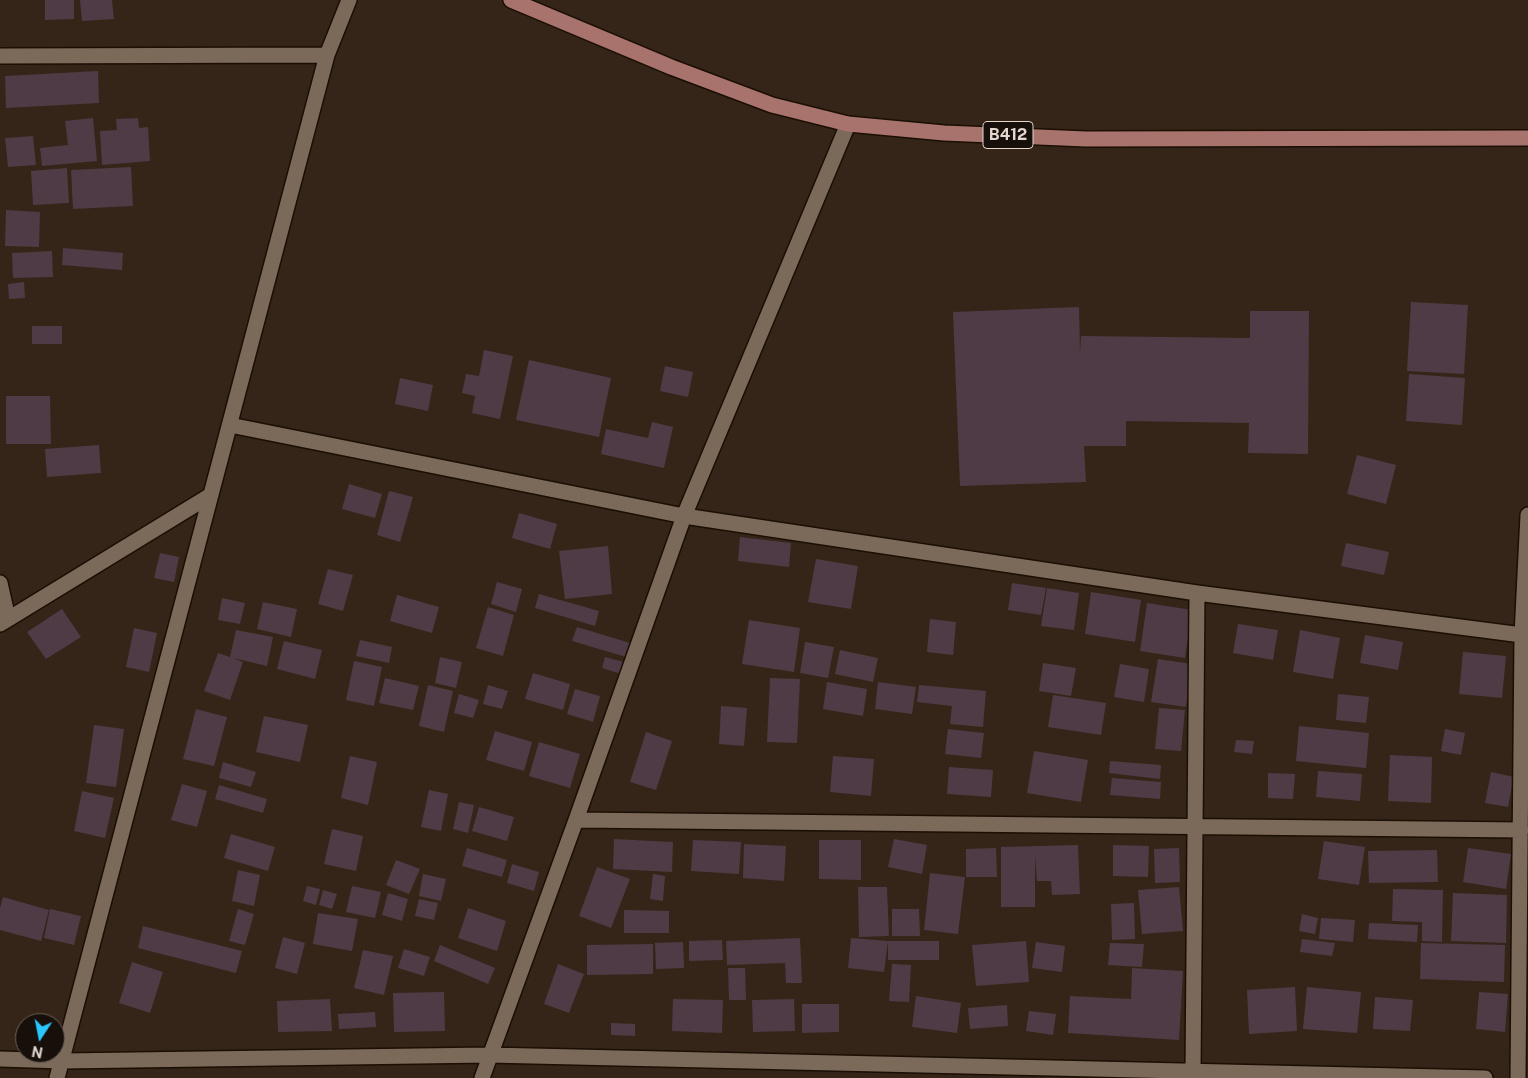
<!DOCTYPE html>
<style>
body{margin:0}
#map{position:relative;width:1528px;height:1078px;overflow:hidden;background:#342518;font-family:"Public Sans",sans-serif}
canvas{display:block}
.north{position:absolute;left:15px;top:1013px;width:50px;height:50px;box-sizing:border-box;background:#17100a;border:1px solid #696059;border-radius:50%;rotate:191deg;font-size:14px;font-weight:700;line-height:20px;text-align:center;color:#e3d8d0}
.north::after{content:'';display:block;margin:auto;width:18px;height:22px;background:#28c8ff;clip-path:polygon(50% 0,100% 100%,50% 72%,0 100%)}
</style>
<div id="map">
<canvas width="1528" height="1078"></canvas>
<div class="north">N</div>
</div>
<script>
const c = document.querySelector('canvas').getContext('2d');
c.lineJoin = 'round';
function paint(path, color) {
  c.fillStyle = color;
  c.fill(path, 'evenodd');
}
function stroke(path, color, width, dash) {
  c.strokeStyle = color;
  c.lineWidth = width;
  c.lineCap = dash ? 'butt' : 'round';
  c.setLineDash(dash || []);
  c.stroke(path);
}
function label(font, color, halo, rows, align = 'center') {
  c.font = font + ' "Public Sans",sans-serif';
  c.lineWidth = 4.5;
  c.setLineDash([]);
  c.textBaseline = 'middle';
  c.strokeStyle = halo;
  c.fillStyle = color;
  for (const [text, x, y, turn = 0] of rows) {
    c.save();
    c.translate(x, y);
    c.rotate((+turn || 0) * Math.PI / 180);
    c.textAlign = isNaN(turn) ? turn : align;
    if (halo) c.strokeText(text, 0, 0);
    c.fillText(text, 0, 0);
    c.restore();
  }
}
paint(new Path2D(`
 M45 0H74V19L45 20Z
 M80 0H112L114 19 82 21Z
 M98 71 99 103 6 108 5 76Z
 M93 118 97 161 42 166 40 148 68 145 65 121Z
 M138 118 139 128 148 127 150 161 102 165 100 131 117 130 116 119Z
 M33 136 36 165 8 167 5 138Z
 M131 167 133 206 73 209 71 170Z
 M67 168 69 203 33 205 31 171Z
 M6 210 40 212 39 247 5 246Z
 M63 248 123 253 122 270 62 265Z
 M52 251 53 277 13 278 12 253Z
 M24 282 25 298 9 299 8 284Z
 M1411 302 1468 305 1464 374 1407 371Z
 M1079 307 1080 352 1081 336 1250 338V311H1309L1308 454 1248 453 1249 423 1126 421V446H1084L1086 482 960 486 953 312Z
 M32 326H62V344H32Z
 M484 350 513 356 500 419 472 413 475 396 462 393 466 374 479 376Z
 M529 360 611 378 599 437 516 420Z
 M665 366 693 372 688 397 660 391Z
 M1409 374 1465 378 1462 425 1406 421Z
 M400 378 433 385 428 411 395 404Z
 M6 396H50L51 444H6Z
 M652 422 673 427 664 468 601 454 606 429 648 438Z
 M99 445 101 473 47 477 45 449Z
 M1357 455 1396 465 1386 504 1347 494Z
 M349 484 382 494 375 518 342 509Z
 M389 491 413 497 400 542 377 535Z
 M519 513 557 524 550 549 512 538Z
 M740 537 791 543 789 567 738 561Z
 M1346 543 1389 552 1384 575 1341 566Z
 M608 546 612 594 565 599 559 551Z
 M160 553 179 557 174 582 154 578Z
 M816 559 858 566 851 609 808 602Z
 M328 569 353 575 343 611 318 604Z
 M497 582 522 589 516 612 491 604Z
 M1012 583 1046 588 1041 615 1008 610Z
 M1047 588 1079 593 1074 630 1041 626Z
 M1091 592 1141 600 1135 642 1085 634Z
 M539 594 599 611 595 626 535 608Z
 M397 595 439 607 432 633 390 621Z
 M222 598 245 603 240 624 218 620Z
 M263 602 297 609 291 637 257 629Z
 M1147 603 1192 610 1185 658 1140 651Z
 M488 607 514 615 503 656 476 648Z
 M62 609 81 637 46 659 27 632Z
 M930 619 956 622 953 655 927 652Z
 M749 620 800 628 794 672 742 664Z
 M1238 624 1278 630 1273 660 1233 653Z
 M577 627 630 643 626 657 572 641Z
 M134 628 157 633 149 672 126 667Z
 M236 630 273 637 267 666 233 658 243 662 230 700 204 691 218 653 230 657Z
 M1300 630 1340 638 1333 679 1293 672Z
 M1365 635 1403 642 1398 670 1360 663Z
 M360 640 392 647 389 663 356 656Z
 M284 641 322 650 315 679 277 669Z
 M805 642 834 647 828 678 800 673Z
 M840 650 878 658 873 682 835 674Z
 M1463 652 1506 656 1502 698 1459 694Z
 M440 657 462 662 456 688 435 683Z
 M605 657 624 662 621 674 602 668Z
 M1158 659 1192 664 1186 707 1151 702Z
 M354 661 382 667 374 706 346 700Z
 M1043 663 1076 668 1071 696 1039 691Z
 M1120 664 1149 669 1144 702 1114 697Z
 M533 673 570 684 563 710 525 699Z
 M385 678 419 686 413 710 379 703Z
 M770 678 800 679 797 743 767 742Z
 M827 682 867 689 863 716 823 709Z
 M878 682 916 687 912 714 875 709Z
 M428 685 453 691 444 732 419 726Z
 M488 685 508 691 502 709 483 704Z
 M919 685 986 691 983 727 950 724 952 706 917 702Z
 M575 689 600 696 593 722 567 714Z
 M459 694 479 700 473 718 454 713Z
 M1338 694 1369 697 1366 723 1336 720Z
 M1053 695 1106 703 1101 735 1048 727Z
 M721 706 747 708 744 746 719 744Z
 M1159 708 1185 710 1181 751 1155 749Z
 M196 709 227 717 214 766 183 759Z
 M264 716 308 725 300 762 256 752Z
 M94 725 124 729 116 787 86 783Z
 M1299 726 1369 733 1366 768 1296 761Z
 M948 729 984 733 981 758 945 754Z
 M1445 729 1465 733 1461 755 1441 751Z
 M495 731 532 742 524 771 486 760Z
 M646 732 672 741 656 790 630 782Z
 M1236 740 1254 741 1252 754 1234 752Z
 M539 742 580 754 570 788 529 776Z
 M1034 751 1088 760 1081 802 1027 793Z
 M1390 755 1432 757 1431 803 1388 801Z
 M350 756 377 762 368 805 341 798Z
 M833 756 874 759 871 796 830 792Z
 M1110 761 1161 765 1160 779 1109 773Z
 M223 762 256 772 251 787 219 778Z
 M949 767 993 770 991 797 947 794Z
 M1318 771 1362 774 1360 801 1316 797Z
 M1491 772 1514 777 1508 807 1485 803Z
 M1268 773 1295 774 1293 799 1268 798Z
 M1112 778 1161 782 1160 799 1110 795Z
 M182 784 207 791 197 827 171 820Z
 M219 785 267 799 263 813 215 799Z
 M429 790 448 794 441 831 421 827Z
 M82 791 114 798 105 838 74 831Z
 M459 802 474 805 468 833 453 829Z
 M479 807 514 817 507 841 472 831Z
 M332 829 363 836 356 871 324 864Z
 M231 834 275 847 268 871 224 858Z
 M614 839 673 842 672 872 613 869Z
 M894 839 927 845 922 874 888 867Z
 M693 840 741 842 739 874 691 871Z
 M819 840H861V880L819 879Z
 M1324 841 1365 847 1359 885 1318 879Z
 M744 844 786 846 784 881 743 878Z
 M1078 845 1080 894 1052 895 1051 881H1037L1035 855V907H1001V847Z
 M1113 845 1149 846 1148 877 1113 876Z
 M467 848 507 860 502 877 462 866Z
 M996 848 997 877H966V849Z
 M1179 848 1180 882 1155 883 1154 849Z
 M1468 848 1511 854 1506 889 1463 882Z
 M1437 850 1438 882 1369 883 1368 851Z
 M396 860 420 869 409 894 386 885Z
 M512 864 539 872 534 891 507 883Z
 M597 867 630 879 611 928 579 916Z
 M238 870 260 875 254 906 232 901Z
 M930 873 965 877 958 934 924 930Z
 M423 874 446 879 441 901 419 896Z
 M653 874 665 876 663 901 650 899Z
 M307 886 320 889 316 905 303 901Z
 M352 886 381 892 375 918 346 912Z
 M858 887H887L889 936 859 937Z
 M1179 887 1183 931 1142 934 1138 890Z
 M1393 889 1443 890 1442 942 1422 941V922L1392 921Z
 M323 890 337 894 332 909 319 905Z
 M388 893 408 899 402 921 382 915Z
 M1453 893 1507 895 1506 943 1451 941Z
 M3 897 49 910 41 941 0 930V908Z
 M419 899 438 903 434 920 415 916Z
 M1134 903 1135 939 1112 940 1111 904Z
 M468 908 506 921 497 951 458 938Z
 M50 909 81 916 74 945 44 938Z
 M238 909 254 914 245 945 229 941Z
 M892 909H919L920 936H892Z
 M624 910 669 911V933H624Z
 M318 913 358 919 352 951 313 944Z
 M1302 914 1318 918 1315 934 1299 931Z
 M1321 918 1355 920 1353 942 1319 939Z
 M1369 923 1418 925 1417 942 1368 939Z
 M143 926 242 951 236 973 138 948Z
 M283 937 305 943 297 974 275 968Z
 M800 938 802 983H786L785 963 727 965 726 941Z
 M851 938 888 941 884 972 848 968Z
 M1302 939 1335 943 1332 956 1300 952Z
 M722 940 723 960 689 961V941Z
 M888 941H939V960H888Z
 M1026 941 1029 982 976 986 972 945Z
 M683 942 684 968 656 969 655 943Z
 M1036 942 1065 946 1062 972 1032 968Z
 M1110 943 1144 944 1142 967 1108 965Z
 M1421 943 1505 945 1504 982 1420 979Z
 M653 944V974L587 975V945Z
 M440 945 495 968 488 984 434 961Z
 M404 949 430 957 424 976 398 968Z
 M363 950 393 956 384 995 354 988Z
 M132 962 163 972 150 1013 119 1003Z
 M558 964 584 974 569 1013 544 1004Z
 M892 964 911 965 909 1002 889 1001Z
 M728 968H745L746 1000H729Z
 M1132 968 1183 971 1179 1040 1068 1033 1070 996 1131 999Z
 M1295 987 1297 1031 1249 1034 1247 990Z
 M1307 987 1361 992 1357 1033 1303 1029Z
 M444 992 445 1031 394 1032 393 993Z
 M1479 992 1508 994 1505 1032 1476 1029Z
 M916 996 961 1003 957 1033 912 1027Z
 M1375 997 1413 1000 1410 1031 1373 1029Z
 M330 999 332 1031 278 1032 277 1001Z
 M673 999 723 1000 722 1033 672 1031Z
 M794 999 795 1031 753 1032 752 1000Z
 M802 1004H839V1032L802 1033Z
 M1007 1005 1008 1026 970 1029 968 1008Z
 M1029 1011 1056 1014 1053 1035 1026 1031Z
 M375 1012 376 1027 339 1029 338 1014Z
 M611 1023 635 1024V1036L611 1035Z`), '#4f3b45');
const minor = new Path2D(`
 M0 56 327 55
 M230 425 684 516 1197 593 1522 635
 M0 583 8 619
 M0 624 211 495
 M576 820 1521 830
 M0 1059 62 1061 489 1055 1485 1078
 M57 1078 327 55 349 0
 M482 1078 576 820 684 516 848 124
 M1191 1078 1193 1071 1197 593
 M1518 1078 1522 635 1528 515`);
const major = new Path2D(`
 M511 0 671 67 772 105 848 124 944 133 1086 139 1528 138`);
stroke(minor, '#1b0e03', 18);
stroke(major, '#1b0e03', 18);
stroke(minor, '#7b695a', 15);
stroke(major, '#a8736c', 15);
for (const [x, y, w] of [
 [1008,135,50]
]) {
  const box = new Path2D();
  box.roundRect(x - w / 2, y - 13.5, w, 27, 4);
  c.fillStyle = '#17100a';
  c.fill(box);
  stroke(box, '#e3d8d0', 1);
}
label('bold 16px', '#e3d8d0', null, [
 ["B412",1008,135]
]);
</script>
